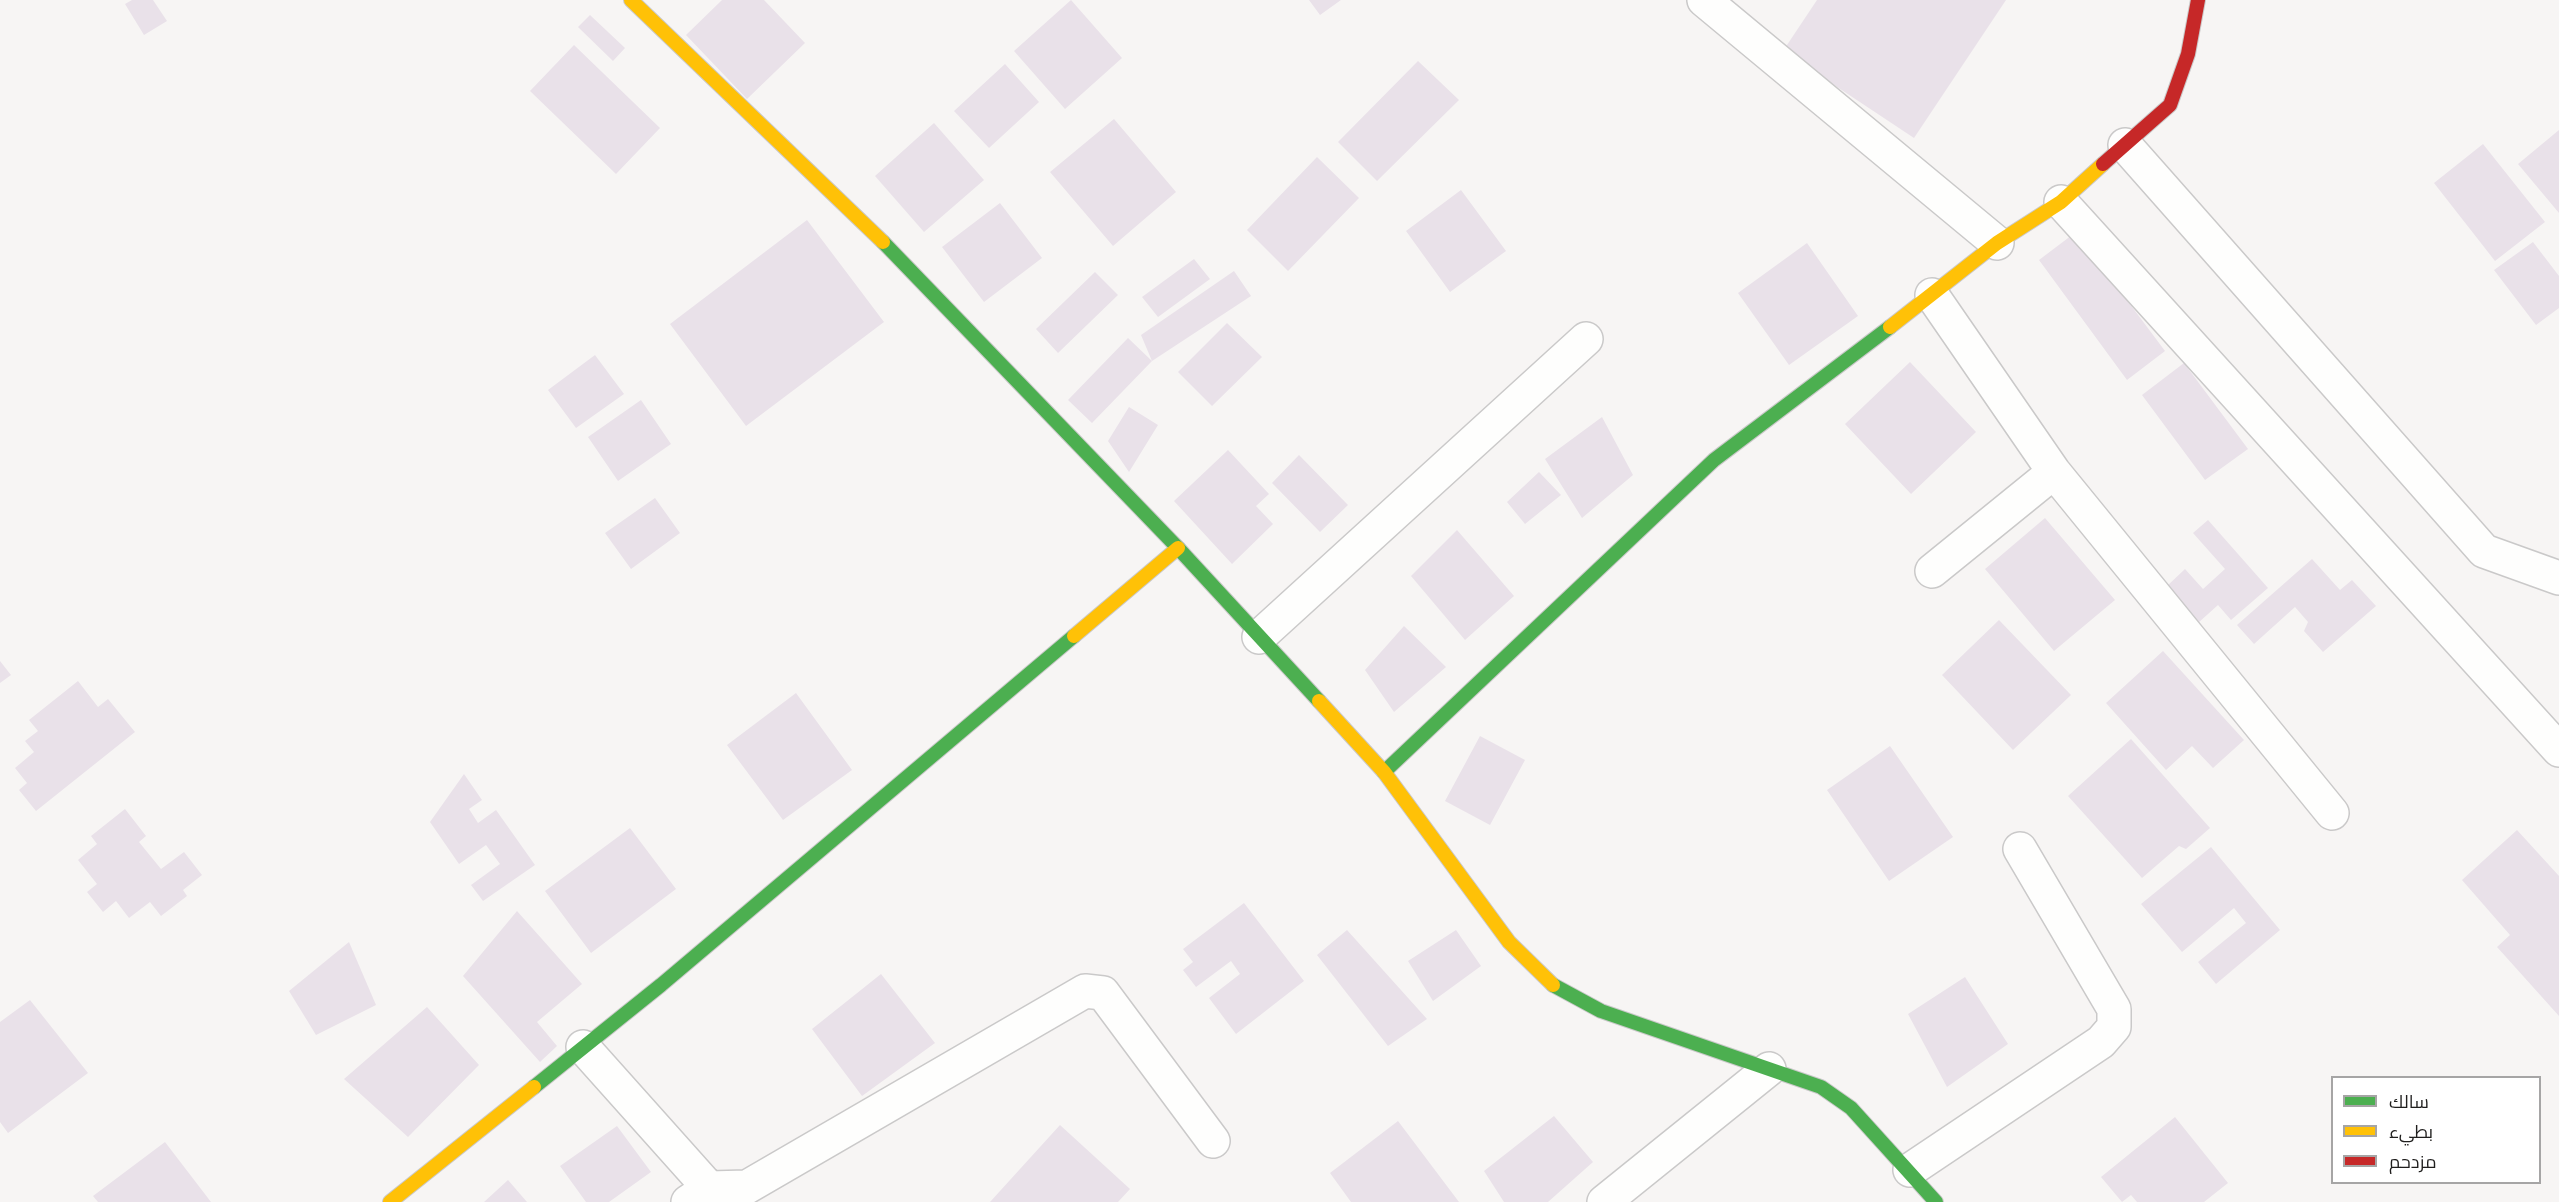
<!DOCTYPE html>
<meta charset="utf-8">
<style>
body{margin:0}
#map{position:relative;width:2559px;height:1202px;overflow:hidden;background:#f7f5f4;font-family:"Fira Sans",Cairo,sans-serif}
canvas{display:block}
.legend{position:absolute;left:2331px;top:1076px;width:210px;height:108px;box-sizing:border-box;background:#fff;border:2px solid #a6a5a5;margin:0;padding:8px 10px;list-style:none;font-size:18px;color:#201f1e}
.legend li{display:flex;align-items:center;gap:12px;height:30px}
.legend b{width:30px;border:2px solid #a6a5a5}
</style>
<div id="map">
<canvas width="2559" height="1202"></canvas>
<ul class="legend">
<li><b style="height:8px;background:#4caf50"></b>سالك</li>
<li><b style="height:8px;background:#ffc107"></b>بطيء</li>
<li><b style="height:8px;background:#c62828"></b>مزدحم</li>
</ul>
</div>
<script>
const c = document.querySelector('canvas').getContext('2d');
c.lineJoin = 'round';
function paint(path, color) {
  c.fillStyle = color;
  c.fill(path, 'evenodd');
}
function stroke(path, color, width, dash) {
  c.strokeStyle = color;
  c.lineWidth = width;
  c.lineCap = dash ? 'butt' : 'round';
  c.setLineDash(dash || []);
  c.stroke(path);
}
paint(new Path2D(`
 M132 0H153L167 21 144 35 125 4Z
 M722 0H764L805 43 747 99 686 35Z
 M1071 0 1122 58 1065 109 1014 51Z
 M1309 0H1341L1320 15Z
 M1817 0H2006L1914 138 1783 51Z
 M590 15 625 48 613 61 578 27Z
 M574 45 660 128 616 174 530 91Z
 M1418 61 1459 100 1377 181 1338 142Z
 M1005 64 1039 102 989 148 954 111Z
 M1114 119 1176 192 1113 246 1050 172Z
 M934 123 984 180 924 232 875 176Z
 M2559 130V213L2518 164Z
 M2483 144 2545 222 2495 261 2434 183Z
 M1317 157 1359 198 1288 271 1247 230Z
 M1461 190 1506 251 1450 292 1406 231Z
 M1000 203 1042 258 984 302 942 247Z
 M807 220 884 322 746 426 670 324Z
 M2076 232 2165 351 2127 380 2039 260Z
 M2533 242 2559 276V308L2536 325 2494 270Z
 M1807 243 1858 316 1789 365 1738 293Z
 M1194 259 1210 279 1158 317 1142 297Z
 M1234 271 1251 296 1152 361 1141 335Z
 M1095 272 1118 295 1058 353 1036 329Z
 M1227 323 1262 357 1212 406 1178 372Z
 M1128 338 1152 361 1092 423 1068 400Z
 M595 355 624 394 576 428 548 390Z
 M1910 362 1976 432 1911 494 1845 424Z
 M2184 363 2248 449 2205 480 2142 395Z
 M641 400 671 444 618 481 588 437Z
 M1129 407 1158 425 1129 472 1108 441Z
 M1602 417 1633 475 1582 518 1545 459Z
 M1228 450 1269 494 1256 506 1273 524 1232 564 1174 501Z
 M1299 455 1348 505 1320 532 1272 483Z
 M1539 472 1561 495 1525 524 1507 502Z
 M655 498 680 533 631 569 605 533Z
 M2045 518 2115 600 2054 651 1985 569Z
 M2208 520 2268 588 2231 620 2218 605 2198 623 2166 587 2185 569 2203 589 2225 569 2193 533Z
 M1457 530 1514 596 1465 640 1411 576Z
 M2312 559 2340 590 2352 580 2376 606 2323 652 2304 631 2308 622 2295 607 2254 644 2237 625Z
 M1999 620 2071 695 2013 750 1942 675Z
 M1404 626 1446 667 1394 712 1365 670Z
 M2163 651 2244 740 2213 768 2192 746 2166 770 2106 703Z
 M0 661 11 675 0 683Z
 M78 681 98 707 108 699 135 732 36 811 19 790 27 783 15 768 34 752 25 741 38 731 29 720Z
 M796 693 852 770 783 820 727 745Z
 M1480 736 1525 760 1490 825 1445 801Z
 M2131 739 2210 828 2186 849 2179 846 2142 878 2068 796Z
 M1890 746 1953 837 1889 881 1827 790Z
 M464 774 482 800 469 809 478 823 496 810 535 865 483 901 471 885 500 864 486 845 459 864 430 822Z
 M125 809 146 836 139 842 161 869 184 852 202 875 183 890 187 896 161 916 150 902 129 918 116 901 103 912 87 892 97 884 78 860 97 844 91 836Z
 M630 828 676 889 591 953 545 891Z
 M2517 830 2559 876V1016L2497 947 2510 935 2462 880Z
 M2211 847 2280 930 2216 984 2198 962 2246 923 2234 908 2182 952 2141 904Z
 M1244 903 1304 981 1236 1034 1209 998 1240 974 1231 961 1196 987 1183 970 1193 962 1183 949Z
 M517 911 582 984 537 1022 557 1046 540 1062 463 976Z
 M1347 930 1427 1019 1388 1046 1317 955Z
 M1456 930 1481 966 1433 1001 1408 961Z
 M349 942 376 1005 316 1035 289 991Z
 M881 974 935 1043 862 1096 812 1029Z
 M1965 977 2008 1044 1947 1087 1908 1014Z
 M30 1000 88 1073 8 1133 0 1122V1022Z
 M427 1007 479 1065 408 1137 344 1079Z
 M1554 1116 1593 1162 1548 1202H1504L1484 1171Z
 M2175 1117 2228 1183 2204 1202H2137L2131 1195 2122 1202 2101 1177Z
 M1398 1121 1459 1202H1351L1330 1173Z
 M1060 1125 1130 1189 1118 1202H990Z
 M617 1126 651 1172 609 1202H586L560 1166Z
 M165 1142 211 1202H98L93 1196Z
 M508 1180 527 1202H484Z`), '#e9e1e9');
const street = new Path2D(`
 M1704 0 1997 243
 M2125 145 2484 551 2559 578
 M2061 202 2559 750
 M1932 295 2054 472 2332 813
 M1932 571 2054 472
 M1259 637 1586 339
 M583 1047 709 1188 688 1202
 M1910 1170 2101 1042 2114 1027V1009L2020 849
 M709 1188 747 1187 1085 991 1103 993 1213 1141
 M1604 1202 1769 1069`);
const fast = new Path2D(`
 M883 242 1178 548 1319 701
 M1384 772 1714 460 1890 327
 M1553 985 1601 1011 1821 1087 1851 1108 1936 1202
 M534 1087 661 985 1074 636`);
const slow = new Path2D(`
 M631 0 883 242
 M1890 327 1997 243 2061 202 2103 164
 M1074 636 1178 548
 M1319 701 1384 772 1509 942 1553 985
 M390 1202 534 1087`);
const jam = new Path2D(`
 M2103 164 2170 105 2188 54 2198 0`);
stroke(street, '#cac9c9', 36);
stroke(fast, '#cac9c9', 16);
stroke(slow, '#cac9c9', 16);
stroke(jam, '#cac9c9', 16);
stroke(street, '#fefefd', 33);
stroke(fast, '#4caf50', 14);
stroke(slow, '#ffc107', 14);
stroke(jam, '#c62828', 14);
</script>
